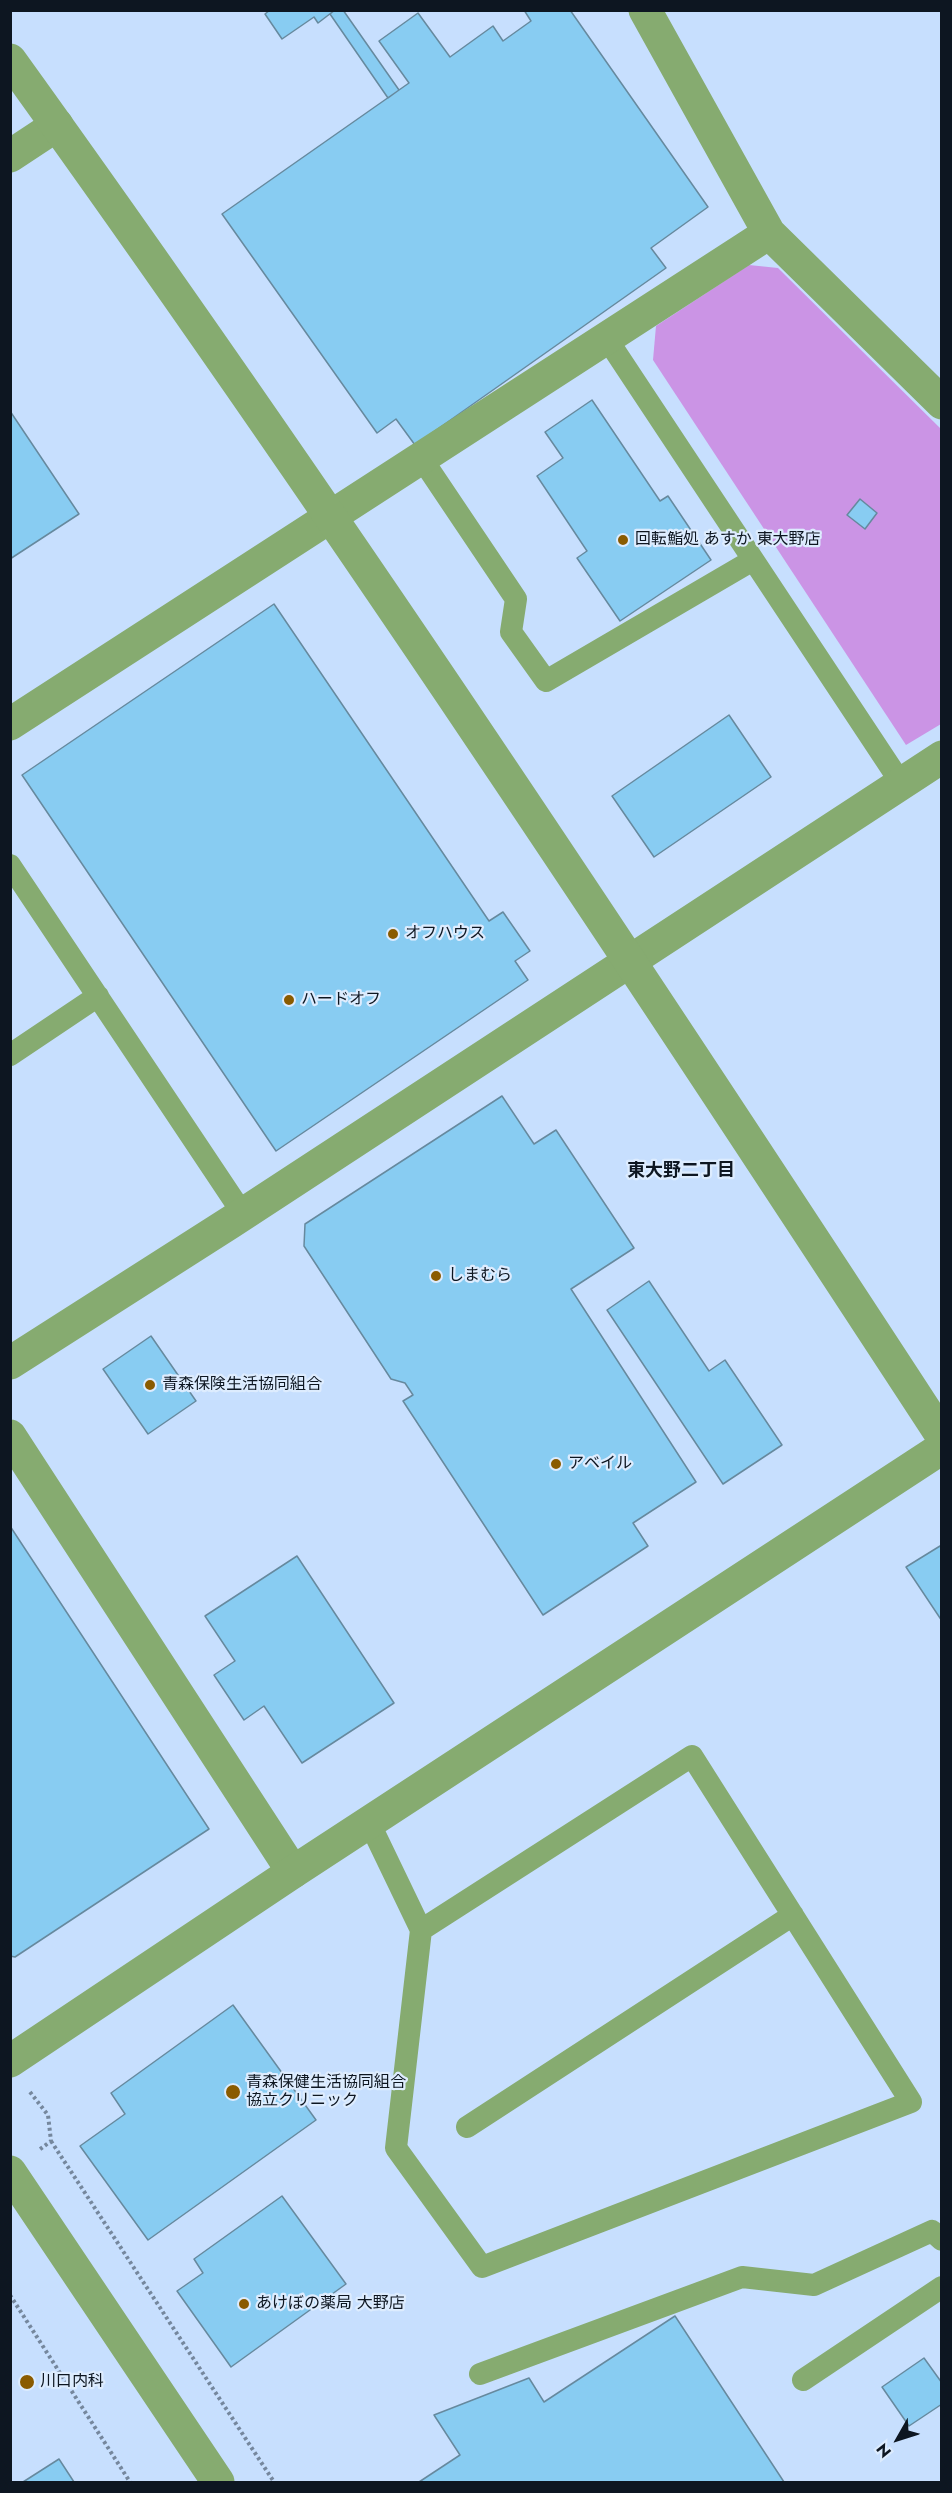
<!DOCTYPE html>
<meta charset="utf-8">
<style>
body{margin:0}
#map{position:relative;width:952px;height:2493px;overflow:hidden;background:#c7dffe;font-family:Jost,sans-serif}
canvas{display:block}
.frame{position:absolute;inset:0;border:12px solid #0d1621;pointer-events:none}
.north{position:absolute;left:868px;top:2409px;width:60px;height:60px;-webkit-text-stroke:4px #ddecfe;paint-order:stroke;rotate:231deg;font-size:16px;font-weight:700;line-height:24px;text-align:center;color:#0d1621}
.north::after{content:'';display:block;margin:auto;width:21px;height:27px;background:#0d1621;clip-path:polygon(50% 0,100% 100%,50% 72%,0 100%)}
</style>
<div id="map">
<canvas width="952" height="2493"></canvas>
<div class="frame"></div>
<div class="north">N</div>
</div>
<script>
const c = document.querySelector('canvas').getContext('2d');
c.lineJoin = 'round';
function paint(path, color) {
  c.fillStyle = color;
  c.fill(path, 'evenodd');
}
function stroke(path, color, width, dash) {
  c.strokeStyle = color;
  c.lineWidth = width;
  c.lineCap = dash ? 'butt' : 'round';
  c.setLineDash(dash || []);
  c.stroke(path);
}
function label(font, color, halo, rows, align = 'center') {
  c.font = font + ' Jost,"Noto Sans JP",sans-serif';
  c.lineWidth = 4.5;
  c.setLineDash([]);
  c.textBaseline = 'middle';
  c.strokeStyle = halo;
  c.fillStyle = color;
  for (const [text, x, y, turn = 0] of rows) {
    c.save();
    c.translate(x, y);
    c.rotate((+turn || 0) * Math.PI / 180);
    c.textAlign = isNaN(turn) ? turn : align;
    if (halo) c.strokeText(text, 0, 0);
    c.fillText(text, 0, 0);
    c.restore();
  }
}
paint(new Path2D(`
 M749 265 778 268 941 429V724L906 745 653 360 656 326Z`), '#cb94e5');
const building = new Path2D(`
 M270 10H335L318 23 314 17 282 39 265 14Z
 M335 10H343L399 90 388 98 330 14Z
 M524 10H570L708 207 651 248 666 268 415 445 396 419 377 433 222 214 409 83 379 41 418 13 450 57 493 26 503 41 531 21Z
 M592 400 660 501 668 496 711 560 620 621 577 558 587 551 537 476 563 458 545 432Z
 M10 411 79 514 10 559Z
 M860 499 877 513 865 529 847 515Z
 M274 604 489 921 503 912 530 951 515 961 528 980 276 1151 22 775Z
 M729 715 771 777 654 857 612 796Z
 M502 1096 534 1144 556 1130 634 1248 571 1289 696 1482 633 1523 648 1546 543 1615 403 1401 413 1395 405 1383 391 1379 304 1246 305 1224Z
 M649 1281 709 1371 725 1360 782 1445 723 1484 607 1310Z
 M151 1336 196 1401 148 1434 103 1369Z
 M10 1526 209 1829 15 1957 10 1956Z
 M940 1546 942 1549V1621L906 1567Z
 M297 1556 394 1703 302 1763 264 1706 244 1720 214 1675 235 1661 205 1616Z
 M233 2005 316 2120 148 2240 80 2146 125 2114 111 2093Z
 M282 2196 346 2284 231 2367 177 2291 203 2273 194 2259Z
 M675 2316 784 2482H419L460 2455 434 2415 529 2378 544 2402Z
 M924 2358 942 2383V2404L909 2426 882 2387Z
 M59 2459 74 2482H23Z`);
paint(building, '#88ccf2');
stroke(building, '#66899e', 1.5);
stroke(new Path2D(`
 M30 2092 48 2115 51 2141 39 2150
 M51 2141 274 2482
 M10 2295 130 2482`), '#75879d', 4, [3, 3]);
stroke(new Path2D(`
 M607 339 901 783
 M422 459 516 599 511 632 546 681 753 560
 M10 865 243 1214
 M10 1055 98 996
 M369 1822 421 1930 692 1756 911 2102 482 2267 396 2148 421 1930
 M467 2127 793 1915
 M480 2374 742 2277 814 2285 932 2231 942 2240
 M803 2380 942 2287`), '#86ab70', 22);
stroke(new Path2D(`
 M645 10 769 233 942 403
 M10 156 57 125
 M10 724 769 233
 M10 1363 231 1222 942 757
 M10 1436 293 1872`), '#86ab70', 33);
stroke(new Path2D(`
 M10 60C334 510 639 972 942 1436
 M10 2061 293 1872 942 1448
 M10 2172 218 2482`), '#86ab70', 33);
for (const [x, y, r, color] of [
 [623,540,6,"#8a5b00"],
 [393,934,6,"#8a5b00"],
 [289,1000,6,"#8a5b00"],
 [436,1276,6,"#8a5b00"],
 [150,1385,6,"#8a5b00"],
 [556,1464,6,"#8a5b00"],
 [233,2092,8,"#8a5b00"],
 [244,2304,6,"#8a5b00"],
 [27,2382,8,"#8a5b00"]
]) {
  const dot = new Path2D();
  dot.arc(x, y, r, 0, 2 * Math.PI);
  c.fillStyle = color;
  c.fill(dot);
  stroke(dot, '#ddecfe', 2);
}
label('16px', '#0d1621', '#ddecfe', [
 ["回転鮨処 あすか 東大野店",635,540],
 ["オフハウス",405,934],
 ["ハードオフ",301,1000],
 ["しまむら",448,1276],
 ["青森保険生活協同組合",162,1385],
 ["アベイル",568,1464],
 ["青森保健生活協同組合",246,2083],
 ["協立クリニック",246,2101],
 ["あけぼの薬局 大野店",256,2304],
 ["川口内科",40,2382]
], 'left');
label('bold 18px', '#0d1621', '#ddecfe', [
 ["東大野二丁目",681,1172]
]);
</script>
